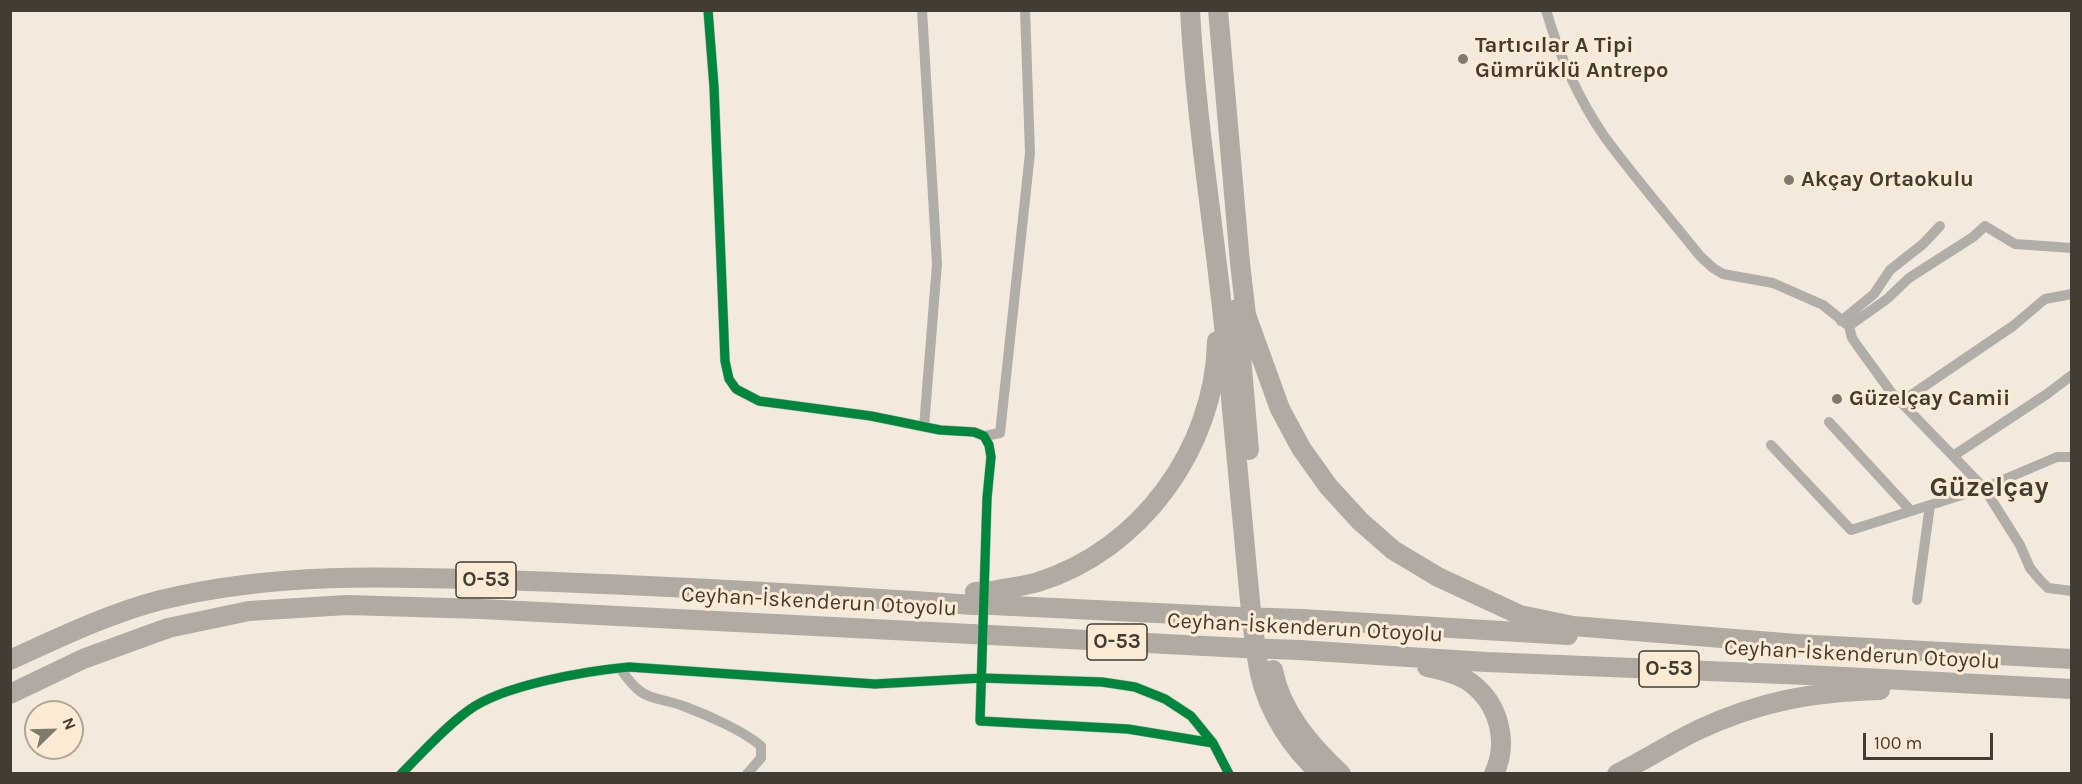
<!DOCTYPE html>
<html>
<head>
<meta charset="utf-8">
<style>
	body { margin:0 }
	#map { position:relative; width:2082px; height:784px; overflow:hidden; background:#f3eadd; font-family:Karla,sans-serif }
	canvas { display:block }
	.frame { position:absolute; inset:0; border:12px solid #423c32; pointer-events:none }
	.north { position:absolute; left:24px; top:700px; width:60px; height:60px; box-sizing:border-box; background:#fcebd4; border:2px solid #b2a593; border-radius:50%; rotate:67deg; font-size:16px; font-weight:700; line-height:24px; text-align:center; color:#423c32 }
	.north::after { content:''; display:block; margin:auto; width:21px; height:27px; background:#80796e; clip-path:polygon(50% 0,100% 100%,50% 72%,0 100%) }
	.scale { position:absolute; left:1863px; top:733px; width:130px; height:27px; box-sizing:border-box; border:3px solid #423c32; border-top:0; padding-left:8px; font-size:18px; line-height:21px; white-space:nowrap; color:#423c32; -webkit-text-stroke:4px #fcebd4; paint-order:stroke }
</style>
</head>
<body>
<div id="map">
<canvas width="2082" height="784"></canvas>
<div class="frame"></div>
<div class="north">N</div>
<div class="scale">100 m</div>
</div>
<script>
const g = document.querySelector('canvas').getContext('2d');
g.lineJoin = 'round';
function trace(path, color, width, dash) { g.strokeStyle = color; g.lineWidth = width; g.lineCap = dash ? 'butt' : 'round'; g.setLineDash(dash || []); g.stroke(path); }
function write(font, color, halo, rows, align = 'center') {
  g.font = font + ' Karla,sans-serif'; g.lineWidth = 6; g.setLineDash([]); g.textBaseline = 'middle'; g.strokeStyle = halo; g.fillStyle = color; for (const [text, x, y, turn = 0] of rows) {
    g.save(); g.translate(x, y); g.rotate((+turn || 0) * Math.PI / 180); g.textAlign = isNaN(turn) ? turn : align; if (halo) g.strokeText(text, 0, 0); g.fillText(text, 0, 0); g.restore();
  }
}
trace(new Path2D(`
	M708,10L714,87L725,361L729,379L736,389L759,401L871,416L940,430L974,432L984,436L989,445L991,457L987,498L980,721L1128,729L1213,743
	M922,10L937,264L924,427
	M1546,10C1559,55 1578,98 1604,136C1634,177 1668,216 1700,256L1713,268L1723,274L1773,283L1823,305L1849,326L1852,338L1859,348L1891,392L1984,488L2020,545L2030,568L2040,580L2048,588L2072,591
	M1841,321L1874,294L1890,270L1923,244L1940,226
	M1849,326L1887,299L1909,278L1973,237L1985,226L2015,244L2072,248
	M1901,402L2013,326L2045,299L2072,294
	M1829,422L1911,511
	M984,436L1000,433L1030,153L1025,10
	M1771,445L1851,530L1984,488L2057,457H2072
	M1953,456L2047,394L2072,375
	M1917,600L1930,505
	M620,668C644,704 651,694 686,707C707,715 744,731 761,746V758L747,774
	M401,774C423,752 444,728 469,710C503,685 586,671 629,667L875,684L982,678L1102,682L1135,687L1165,699L1191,716L1213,743L1229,774`), '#b1aea9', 10);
trace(new Path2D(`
	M1190,10C1196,122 1215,233 1226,345C1232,412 1239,480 1245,548C1249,590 1252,633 1260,674C1269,713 1292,748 1321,774
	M1218,10L1240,263L1246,315L1280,409L1301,448L1328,486L1360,521L1393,550L1438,577L1520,615L1573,626L1809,645
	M1237,309L1249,450
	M993,591C1008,588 1024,586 1038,582C1141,550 1215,448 1217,341
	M992,605L1239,617
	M1302,619L1568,635
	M990,635L1244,648
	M1796,644L2072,659
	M1299,650L1486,662L1807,675L2072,689
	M10,660C58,638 110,613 161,600C281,570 405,577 527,581C676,586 825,595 974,605
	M1427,667C1442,670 1459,674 1471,683C1499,704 1509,742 1494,774
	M1273,670C1281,712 1311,746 1341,774
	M10,694L83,659L168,628L249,611L347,605L481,609L971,634
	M1617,774C1645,760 1671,743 1698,730C1760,701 1812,692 1880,690`), '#b0aaa2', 20);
trace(new Path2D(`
	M975,592L993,591
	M974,605H992
	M1239,617L1302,619
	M971,634L990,635
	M1244,648L1299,650`), '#b0aaa2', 20);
trace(new Path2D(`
	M708,10L714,87L725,361L729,379L736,389L759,401L871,416L940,430L974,432L984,436L989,445L991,457L987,498L980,721L1128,729L1213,743
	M401,774C423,752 444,728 469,710C503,685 586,671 629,667L875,684L982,678L1102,682L1135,687L1165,699L1191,716L1213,743L1229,774`), '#00873e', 9);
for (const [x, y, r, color] of [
	[1463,59,6,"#80796e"],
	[1789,180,6,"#80796e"],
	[1837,399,6,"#80796e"]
]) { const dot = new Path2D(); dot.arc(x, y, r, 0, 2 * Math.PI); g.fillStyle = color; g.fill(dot); trace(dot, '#fcebd4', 2); }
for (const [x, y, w] of [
	[486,580,60],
	[1117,642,60],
	[1669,669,60]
]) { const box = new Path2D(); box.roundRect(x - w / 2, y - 18, w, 36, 4.5); g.fillStyle = '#fcebd4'; g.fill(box); trace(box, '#423c32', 1.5); }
write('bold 21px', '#423c32', null, [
	["O-53",486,580],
	["O-53",1117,642],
	["O-53",1669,669]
]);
write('bold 22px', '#423c32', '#fcebd4', [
	["Tartıcılar A Tipi",1475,46],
	["Gümrüklü Antrepo",1475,71],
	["Akçay Ortaokulu",1801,180],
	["Güzelçay Camii",1849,399]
], 'left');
write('22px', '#423c32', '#fcebd4', [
	["Ceyhan-İskenderun Otoyolu",819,602,3],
	["Ceyhan-İskenderun Otoyolu",1305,628,3],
	["Ceyhan-İskenderun Otoyolu",1862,655,3]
]);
write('bold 28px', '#423c32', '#fcebd4', [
	["Güzelçay",1989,488]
]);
</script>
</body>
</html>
